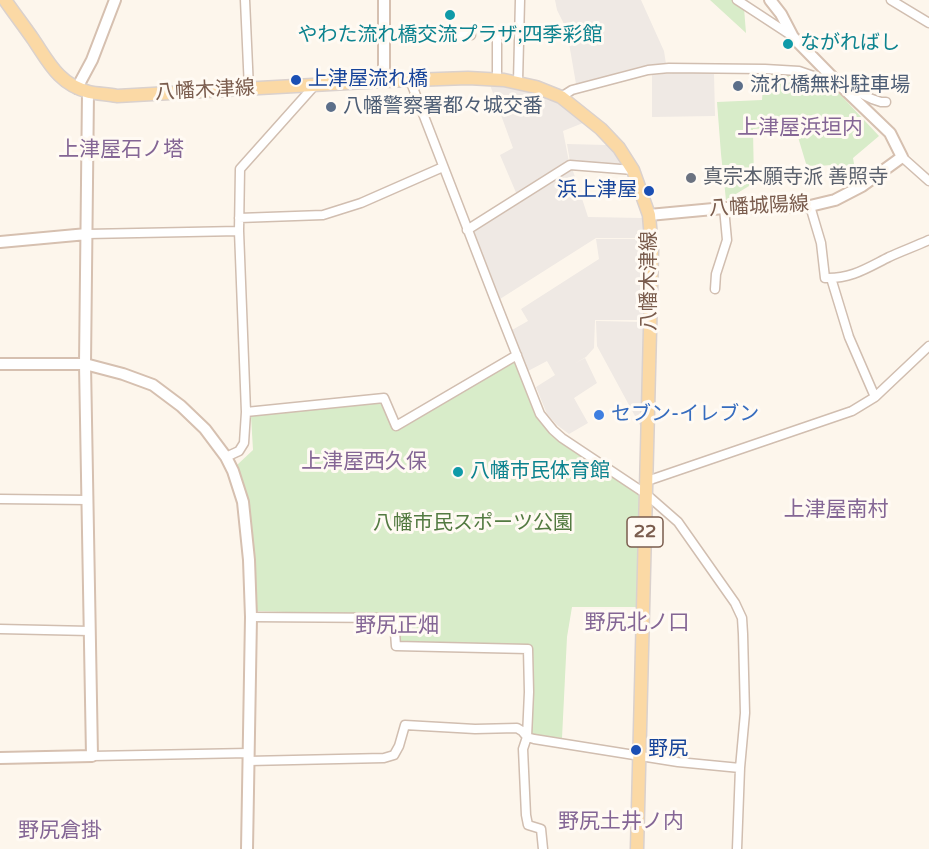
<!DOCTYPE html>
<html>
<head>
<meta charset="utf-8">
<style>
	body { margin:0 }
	canvas { display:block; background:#fdf6ec }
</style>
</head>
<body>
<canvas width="929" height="849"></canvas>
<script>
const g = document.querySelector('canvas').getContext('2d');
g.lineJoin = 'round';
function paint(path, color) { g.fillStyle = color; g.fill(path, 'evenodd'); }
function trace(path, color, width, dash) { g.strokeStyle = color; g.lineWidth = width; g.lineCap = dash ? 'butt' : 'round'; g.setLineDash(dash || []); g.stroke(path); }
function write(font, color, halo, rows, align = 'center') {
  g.font = font + ' "Varela Round","Noto Sans JP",sans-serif'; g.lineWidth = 6; g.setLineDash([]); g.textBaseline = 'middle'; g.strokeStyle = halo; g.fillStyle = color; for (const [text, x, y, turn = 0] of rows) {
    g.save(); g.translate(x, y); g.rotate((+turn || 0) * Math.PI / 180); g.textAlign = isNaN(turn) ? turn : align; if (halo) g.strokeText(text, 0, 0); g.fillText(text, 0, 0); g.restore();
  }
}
paint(new Path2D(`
	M555,0H641L664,51L666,64L642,66L576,84L569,43L563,22L557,10Z
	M674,73H714L715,116L652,117V75Z
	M492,82L531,91L561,105L583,123L563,131L569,162L517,195L500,155L513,148L490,85Z
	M567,144L607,145L615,154L621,166L570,162Z
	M572,168L588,217L643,218L646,238H596L500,299L472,231Z
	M596,239H645L643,320H595L594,348L586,357L574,364L585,358L597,383L574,398L588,423L569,434L557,425L547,414L536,387L555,375L547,361L528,371L512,330L528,321L521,309L599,259Z
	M596,321L643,322L642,429L597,346Z`), '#efe9e4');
paint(new Path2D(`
	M710,0H732L744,8L746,33Z
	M764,75L798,76L836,90L879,136L853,158L856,175L838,185L831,165L807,167L795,127L753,129L754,183L726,200L721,154L717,102L762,100Z
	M515,362L536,414L548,431L561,443L642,495L638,607H572L567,637L562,738L530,735L532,646L400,641L398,616L257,611L250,509L237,465L253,450L251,416L380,402L395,431Z`), '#d8ecc9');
const street = new Path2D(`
	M245,0L249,89
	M737,0L792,36
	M891,0L929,23
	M385,35H471
	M497,79V37
	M410,80L495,300L540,414L553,430L562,438L646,494L678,522L735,603L742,618L743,634L745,713L740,768L737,849
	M518,82L520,0
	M561,97L572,90L648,70L669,68L765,69L799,71L851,89L872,99L881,102H886
	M902,157L929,181
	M810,206L821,243L825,278C851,279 867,268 889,257C902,251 916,246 929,240
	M239,218L323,215L361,203L443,167
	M467,230L570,165L633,170
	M87,234L239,231
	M831,278L849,337L875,397
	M715,289L716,274L727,240L724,208
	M246,412L384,398L396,426L517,355
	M226,457L239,451L244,443L246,412L239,231L240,169L315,85
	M647,481L852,411L875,397L929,346
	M0,499L88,500
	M251,617L394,618L396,646L528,649L529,692L527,737L523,749L526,815L528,825L541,829L543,849
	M0,629L90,631
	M92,756L249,753
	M248,761L384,758L394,755L399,746L405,725L475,729L517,728L522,731L527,737L534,739L678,762L740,768`);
const secondary = new Path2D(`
	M384,0V81
	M77,88L92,60L115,0
	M649,215L724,208L810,206L835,200L862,186L902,157L890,133L839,84L793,37L781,14L770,0
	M0,242L87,234
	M0,364H85L123,374L153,385L181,406L205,429L226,457L233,471L243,502L249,560L251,617L247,849
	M0,758L92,756L85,364L88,92`);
const primary = new Path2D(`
	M5,0C14,13 24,26 33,39C48,61 59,85 89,92C98,94 108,94 117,96L384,81L468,78L504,80L536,87L561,97L601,129L619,148L633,170L649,215L652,250L637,849`);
trace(street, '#d1beb0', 11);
trace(secondary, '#d6c0b0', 14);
trace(primary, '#dad1cd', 15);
trace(street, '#fff', 8);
trace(secondary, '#fff', 10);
trace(primary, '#fbd9a5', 12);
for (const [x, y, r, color] of [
	[450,15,6,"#0f9aa8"],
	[788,44,6,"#0f9aa8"],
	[296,80,6,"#1a4fb4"],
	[738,86,6,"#5c6f8a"],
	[331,107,6,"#5c6f8a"],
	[691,178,6,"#6b7280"],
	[649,191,6,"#1a4fb4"],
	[599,415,6,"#3f7fe0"],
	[458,472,6,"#0f9aa8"],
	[636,750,6,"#1a4fb4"]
]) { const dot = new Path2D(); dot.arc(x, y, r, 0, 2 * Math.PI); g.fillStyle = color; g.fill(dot); trace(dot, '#fffaf3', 2); }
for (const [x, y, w] of [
	[645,532,36]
]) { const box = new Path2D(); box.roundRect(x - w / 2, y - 15, w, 30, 4.5); g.fillStyle = '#fffaf3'; g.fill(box); trace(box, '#7a5c4d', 1.5); }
write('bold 18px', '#7a5c4d', null, [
	["22",645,532]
]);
write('20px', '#0d838f', '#fffaf3', [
	["やわた流れ橋交流プラザ;四季彩館",450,36,"center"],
	["ながればし",800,44],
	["八幡市民体育館",470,472]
], 'left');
write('20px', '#164399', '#fffaf3', [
	["上津屋流れ橋",308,80],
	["浜上津屋",637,191,"right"],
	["野尻",648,750]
], 'left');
write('20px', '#4e5e75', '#fffaf3', [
	["流れ橋無料駐車場",750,86],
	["八幡警察署都々城交番",343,107]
], 'left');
write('20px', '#7a5c4d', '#fffaf3', [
	["八幡木津線",205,91,-3],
	["八幡城陽線",759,207,-3],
	["八幡木津線",650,281,-90]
]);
write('20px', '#5b616d', '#fffaf3', [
	["真宗本願寺派 善照寺",703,178]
], 'left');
write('20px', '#366cbe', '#fffaf3', [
	["セブン-イレブン",611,415]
], 'left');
write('20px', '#537a41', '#fffaf3', [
	["八幡市民スポーツ公園",473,524]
]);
write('21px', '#846695', '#fffaf3', [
	["上津屋浜垣内",800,128],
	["上津屋石ノ塔",121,150],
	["上津屋西久保",364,462],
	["上津屋南村",836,510],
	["野尻北ノ口",637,623],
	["野尻正畑",397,626],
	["野尻土井ノ内",621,822],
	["野尻倉掛",60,831]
]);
</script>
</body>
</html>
